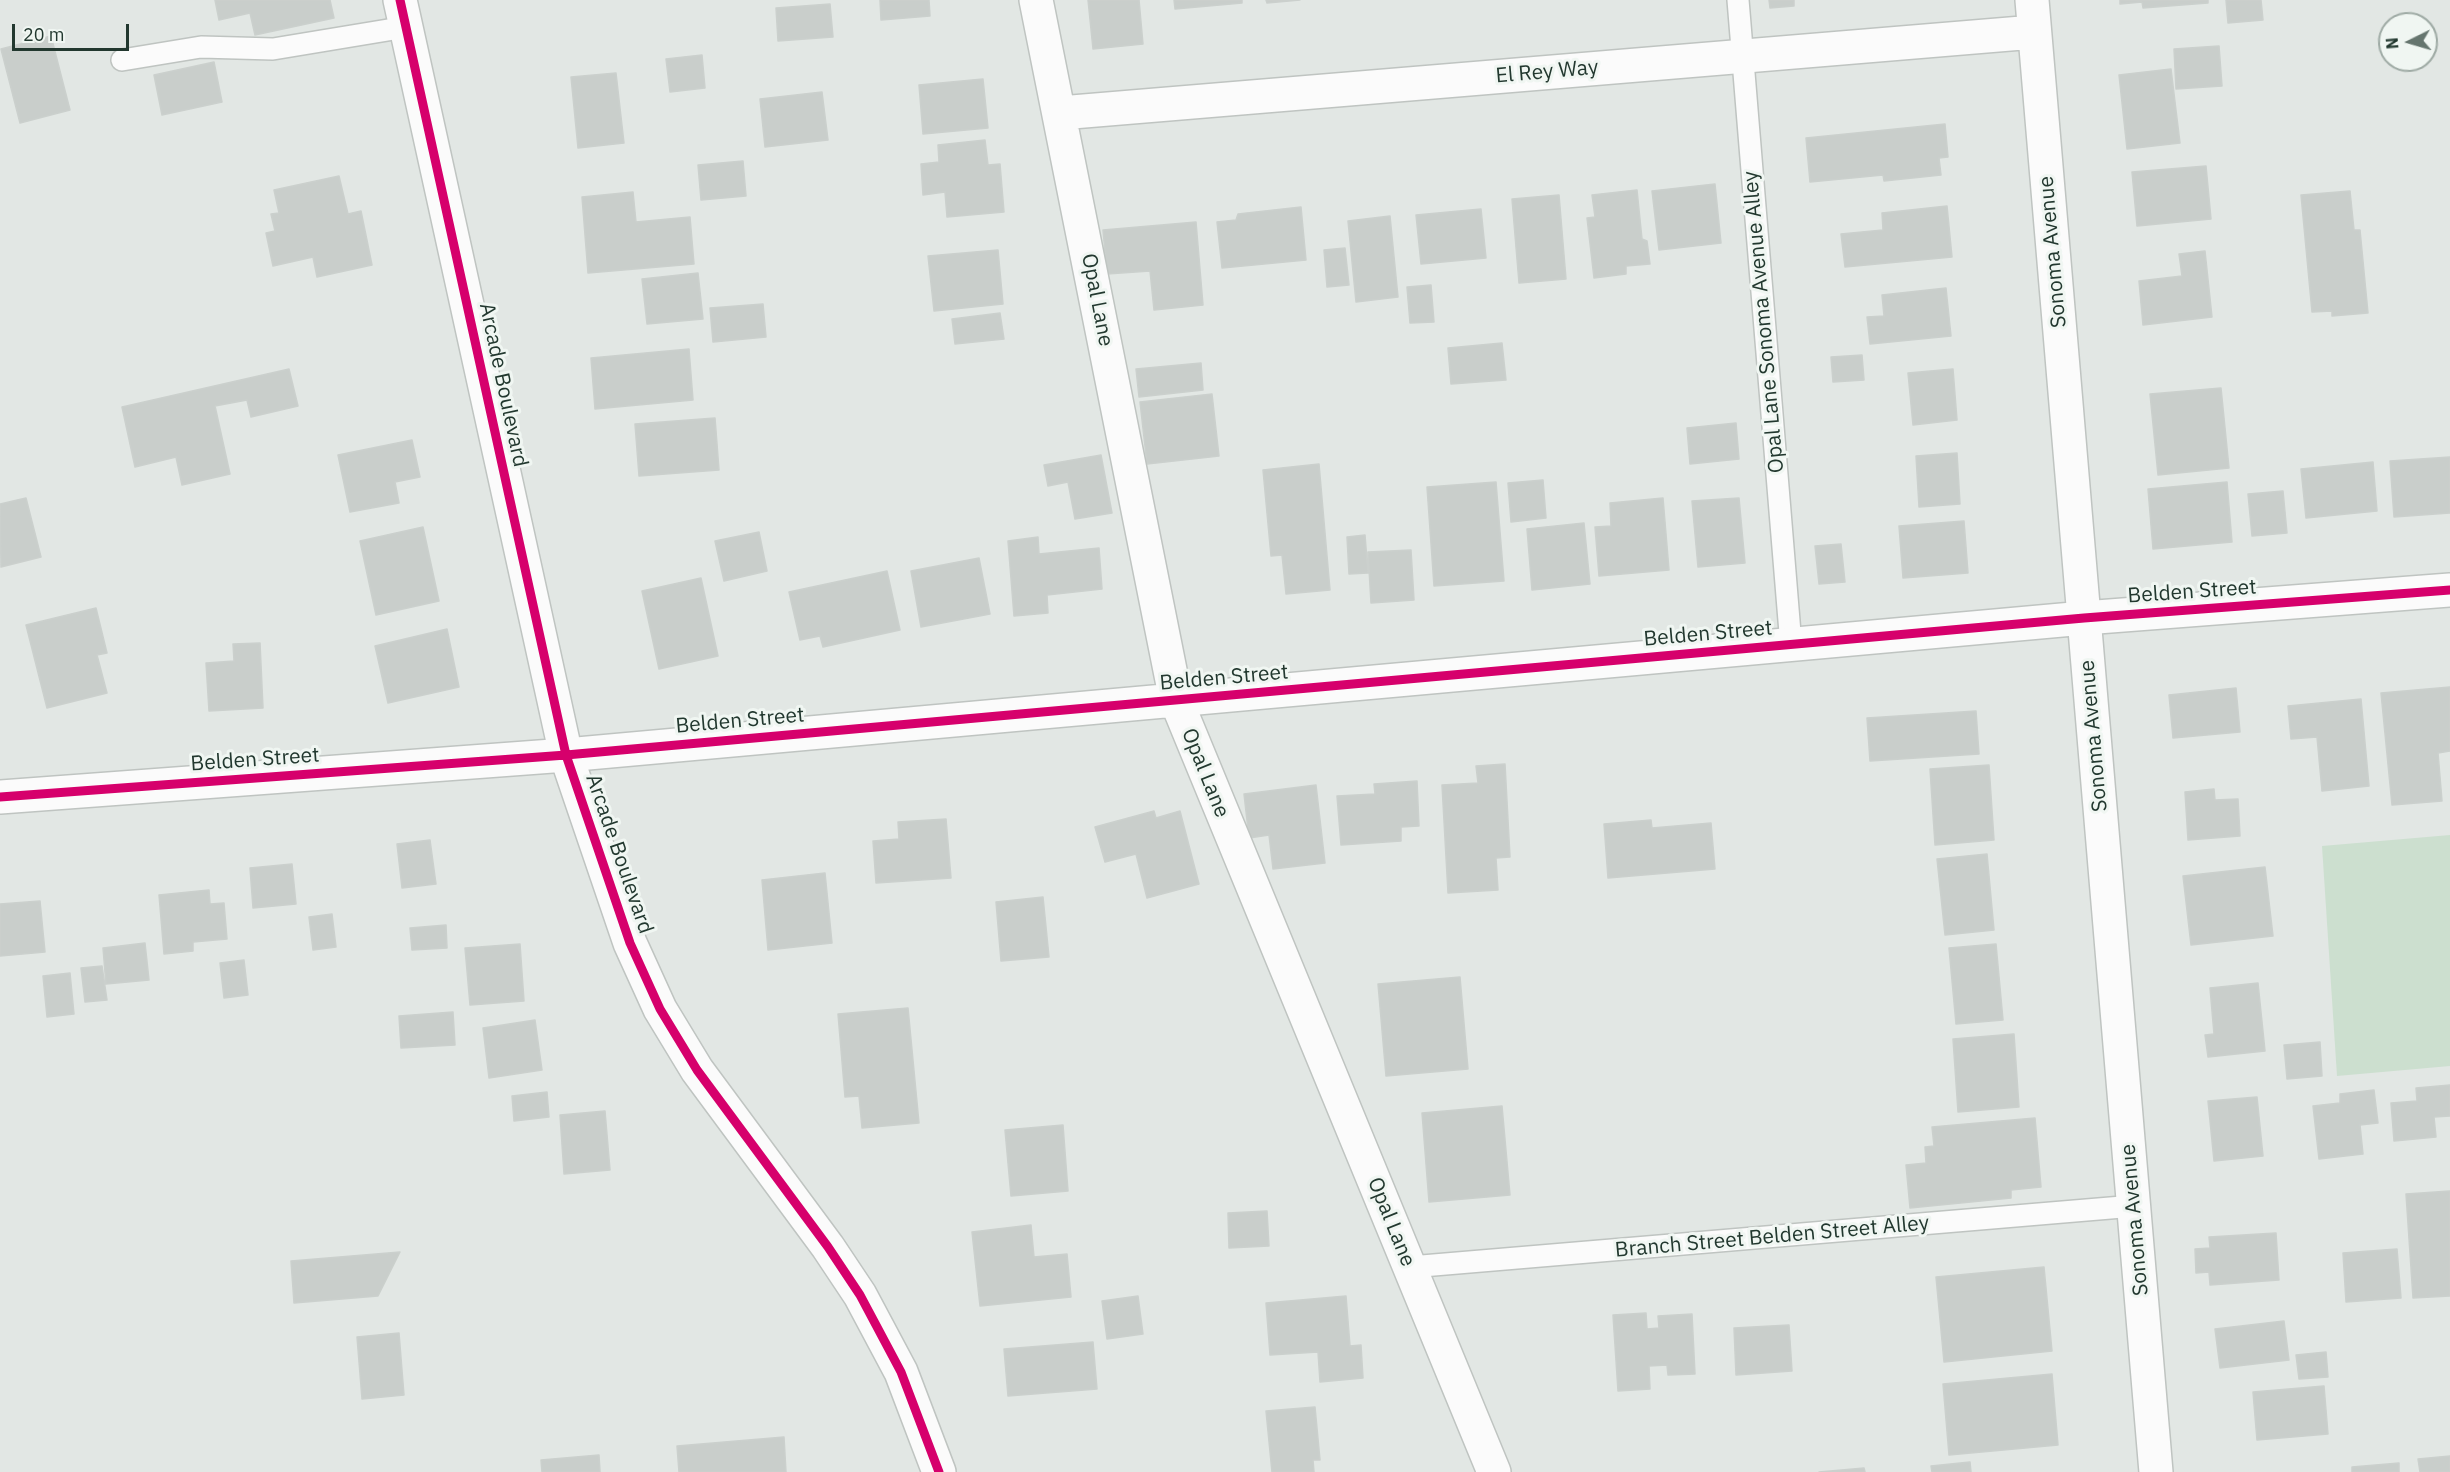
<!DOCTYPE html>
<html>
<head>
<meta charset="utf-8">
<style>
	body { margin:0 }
	#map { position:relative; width:2450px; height:1472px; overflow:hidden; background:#e2e7e4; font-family:"IBM Plex Sans",sans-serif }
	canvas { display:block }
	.north { position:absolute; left:2378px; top:12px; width:60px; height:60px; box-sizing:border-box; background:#f0f6f2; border:2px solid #9eaaa4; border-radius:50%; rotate:265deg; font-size:16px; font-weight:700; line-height:24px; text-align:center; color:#22382f }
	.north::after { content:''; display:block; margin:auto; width:21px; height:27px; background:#65756e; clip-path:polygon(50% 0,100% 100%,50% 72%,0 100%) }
	.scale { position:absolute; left:12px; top:24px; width:117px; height:27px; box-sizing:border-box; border:3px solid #22382f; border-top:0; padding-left:8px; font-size:18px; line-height:21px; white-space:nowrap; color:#22382f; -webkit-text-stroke:4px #f0f6f2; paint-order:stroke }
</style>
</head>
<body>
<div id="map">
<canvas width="2450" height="1472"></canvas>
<div class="north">N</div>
<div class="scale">20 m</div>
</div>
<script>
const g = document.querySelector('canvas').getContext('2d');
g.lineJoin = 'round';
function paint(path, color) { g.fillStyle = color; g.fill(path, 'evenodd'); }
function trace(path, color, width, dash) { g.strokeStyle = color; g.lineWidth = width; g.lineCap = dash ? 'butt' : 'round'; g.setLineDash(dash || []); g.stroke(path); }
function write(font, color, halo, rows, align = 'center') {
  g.font = font + ' "IBM Plex Sans",sans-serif'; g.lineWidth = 6; g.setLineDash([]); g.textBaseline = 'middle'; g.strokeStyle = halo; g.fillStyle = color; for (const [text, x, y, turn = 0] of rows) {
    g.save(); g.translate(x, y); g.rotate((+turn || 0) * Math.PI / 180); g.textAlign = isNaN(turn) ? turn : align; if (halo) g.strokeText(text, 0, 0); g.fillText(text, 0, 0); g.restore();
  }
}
paint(new Path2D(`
	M2450,835V1066L2337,1076L2322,846Z`), '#ccdfcf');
const building = new Path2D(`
	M215,0H330L334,18L255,35L250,13L219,20Z
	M880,0H929L930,16L881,20Z
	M1088,0H1139L1143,44L1093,49Z
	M1174,0H1242V3L1175,9Z
	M1266,0H1300L1267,3Z
	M1769,0H1794V6L1770,8Z
	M2120,0H2208V3L2143,8L2142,2L2120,4Z
	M2226,0H2261L2263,20L2228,23Z
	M830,4L833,37L778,41L776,8Z
	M51,36L70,110L20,123L1,49Z
	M2219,46L2222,86L2176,89L2174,49Z
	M702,55L705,88L670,92L666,59Z
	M214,62L222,102L162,115L154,75Z
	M2171,69L2180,143L2127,149L2119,75Z
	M616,73L624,143L578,148L571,77Z
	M983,79L988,128L923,134L919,85Z
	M822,92L828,140L765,147L760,99Z
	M1945,124L1948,157L1939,158L1941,175L1884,181L1883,175L1810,182L1806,138Z
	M985,140L988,165L1000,164L1004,212L947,217L945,192L923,195L921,164L939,162L938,145Z
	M743,161L746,196L701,200L698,165Z
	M2206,166L2211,219L2137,226L2132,172Z
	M339,176L348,214L361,211L372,265L317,277L313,257L273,266L266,233L275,231L271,214L279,213L274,190Z
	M1715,184L1721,243L1659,250L1652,191Z
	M1637,190L1642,239L1647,241L1650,264L1626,266V274L1594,278L1587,218L1595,217L1592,195Z
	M2350,191L2354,230H2360L2368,313L2332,316V311L2312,312L2301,195Z
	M633,192L636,222L690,217L694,264L588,273L582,197Z
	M1559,195L1566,279L1519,283L1512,199Z
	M1947,206L1952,257L1845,267L1841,234L1883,230L1882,213Z
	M1301,207L1306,260L1222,268L1217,222L1236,220L1238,214Z
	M1481,209L1486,258L1421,264L1416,215Z
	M1390,216L1398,297L1356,302L1348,221Z
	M1196,222L1203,305L1154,310L1150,271L1107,274L1103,230Z
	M1345,248L1349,285L1327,287L1324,250Z
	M998,250L1003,304L934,311L928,256Z
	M2205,251L2212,317L2143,325L2139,281L2182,276L2179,254Z
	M698,273L703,319L647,324L642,279Z
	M1431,285L1434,322L1410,323L1407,287Z
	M1946,288L1951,336L1870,344L1867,317L1884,316L1882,295Z
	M763,304L766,337L713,342L710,308Z
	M1000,313L1004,339L955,344L952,319Z
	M1502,343L1506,380L1451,384L1448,348Z
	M689,349L693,400L595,409L591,358Z
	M1862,355L1864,380L1833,382L1831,357Z
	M1201,363L1203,390L1139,397L1136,369Z
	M289,369L298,406L251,417L247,400L215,406L230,474L182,485L176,457L135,467L122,407Z
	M1953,369L1957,420L1913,425L1908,373Z
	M2221,388L2229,468L2158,475L2150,394Z
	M1212,394L1219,456L1147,464L1140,402Z
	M715,418L719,470L639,476L635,424Z
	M1736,423L1739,459L1690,464L1687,428Z
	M412,440L420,477L395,482L399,503L350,512L338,455Z
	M1957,453L1960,504L1919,507L1916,456Z
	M1101,455L1112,513L1075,519L1068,482L1048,486L1044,465Z
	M2450,457V513L2394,517L2390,461Z
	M2373,462L2377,511L2306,518L2301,469Z
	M1319,464L1330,590L1286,594L1282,555L1271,556L1263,470Z
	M1543,480L1546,518L1511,522L1508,483Z
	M1496,482L1504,581L1434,586L1427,487Z
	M2227,482L2232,542L2153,549L2148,489Z
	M2283,491L2287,533L2252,536L2248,494Z
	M26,498L41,557L1,567L0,504Z
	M1663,498L1669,570L1599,576L1595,527L1611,526L1610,503Z
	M1739,498L1745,563L1698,567L1692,501Z
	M1964,521L1968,573L1903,578L1899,526Z
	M1584,523L1590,584L1532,590L1527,529Z
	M423,527L439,601L376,615L360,541Z
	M759,532L767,571L724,581L715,541Z
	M1365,535L1368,573L1349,574L1347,537Z
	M1038,537L1039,554L1099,548L1102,589L1047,595L1048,613L1014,616L1008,541Z
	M1841,544L1845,582L1819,584L1815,546Z
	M1411,550L1414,600L1371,603L1368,552Z
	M979,558L990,614L921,627L911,571Z
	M887,571L900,630L823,647L820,636L800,640L789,592Z
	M701,578L718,656L659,669L642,591Z
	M96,608L107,653L97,655L107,693L47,708L26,625Z
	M447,629L459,687L388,703L375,646Z
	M260,643L263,708L209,711L206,663L234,661L233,644Z
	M2450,687V751L2438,753L2442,801L2392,805L2381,693Z
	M2236,688L2240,732L2173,738L2169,695Z
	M2361,699L2369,786L2322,791L2317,737L2291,739L2288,706Z
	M1976,711L1979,754L1870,761L1867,718Z
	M1505,764L1510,857L1496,858L1498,890L1448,893L1442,785L1478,783L1476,766Z
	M1989,765L1994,840L1935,845L1930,769Z
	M1417,781L1419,826L1401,827V841L1341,845L1337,796L1375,794L1374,784Z
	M1316,785L1325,863L1273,869L1269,835L1249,838L1244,794Z
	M2214,789L2215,800L2238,799L2240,836L2188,840L2185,792Z
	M1154,811L1156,818L1180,811L1199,884L1147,898L1136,854L1105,862L1095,827Z
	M946,819L951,878L876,883L873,841L899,839L898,822Z
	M1651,820L1652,828L1711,823L1715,869L1608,878L1604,824Z
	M430,840L436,884L402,888L397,844Z
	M1987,854L1994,930L1945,935L1937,859Z
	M292,864L296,904L253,908L250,868Z
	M2265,867L2273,936L2191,945L2183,876Z
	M825,873L832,943L768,950L762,880Z
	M209,890L210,904L224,903L227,939L193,942V951L164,954L159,895Z
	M1043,897L1049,957L1001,961L996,902Z
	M40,901L45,952L0,956V904Z
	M332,914L336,947L313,950L309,917Z
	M446,925L447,948L412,950L410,928Z
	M145,943L149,980L106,984L103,948Z
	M520,944L524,1001L470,1005L465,948Z
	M1996,944L2003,1020L1956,1024L1949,948Z
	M244,960L248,995L224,998L220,963Z
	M102,966L107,1000L85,1002L81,968Z
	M70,973L74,1014L47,1017L43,976Z
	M1460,977L1468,1069L1386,1076L1378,984Z
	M2258,983L2265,1051L2208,1057L2205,1035L2214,1034L2210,988Z
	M908,1008L919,1123L862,1128L859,1096L845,1097L838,1014Z
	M453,1012L455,1045L401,1048L399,1016Z
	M535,1020L542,1070L489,1078L483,1028Z
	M2014,1034L2019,1107L1958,1112L1953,1039Z
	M2320,1042L2322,1076L2287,1079L2284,1045Z
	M2450,1085V1116L2434,1117L2436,1137L2394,1141L2391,1103L2417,1101L2416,1088Z
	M2374,1090L2378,1123L2360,1125L2363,1154L2319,1159L2313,1106L2340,1103V1094Z
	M547,1092L549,1117L514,1121L512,1096Z
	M2257,1097L2263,1156L2214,1161L2208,1101Z
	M1502,1106L1510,1195L1429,1202L1422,1113Z
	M605,1111L610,1170L564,1174L560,1115Z
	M2035,1118L2041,1187L2011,1190V1198L1910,1208L1906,1165L1926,1163L1925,1147L1934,1146L1932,1127Z
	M1063,1125L1068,1191L1011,1196L1005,1130Z
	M2450,1191V1296L2413,1298L2406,1194Z
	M1267,1211L1269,1246L1229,1248L1228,1213Z
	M1031,1225L1034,1257L1067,1254L1071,1297L980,1306L972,1232Z
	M2276,1233L2279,1280L2210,1285L2209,1272L2196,1273L2195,1249L2210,1248L2209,1237Z
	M2397,1249L2401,1298L2346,1302L2343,1253Z
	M400,1252L378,1296L294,1303L291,1261Z
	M2044,1267L2052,1351L1944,1362L1936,1277Z
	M1138,1296L1143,1334L1107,1339L1102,1301Z
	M1346,1296L1350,1346L1361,1345L1363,1378L1320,1382L1318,1352L1270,1355L1266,1303Z
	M1646,1313L1647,1329L1659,1328L1658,1316L1692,1314L1695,1374L1668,1375L1667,1365L1649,1366L1650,1389L1618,1391L1613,1315Z
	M2284,1321L2289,1360L2220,1368L2215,1329Z
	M1789,1325L1792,1371L1736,1375L1734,1328Z
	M399,1333L404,1395L362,1399L357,1337Z
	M1093,1342L1097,1389L1008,1396L1004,1349Z
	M2326,1352L2328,1377L2299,1379L2296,1355Z
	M2052,1374L2058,1445L1949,1455L1943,1384Z
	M2324,1386L2328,1434L2257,1440L2253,1392Z
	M1315,1407L1320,1460H1313L1314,1472H1272L1266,1411Z
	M784,1437L786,1472H679L677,1446Z
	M599,1455L600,1472H542L541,1460Z
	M2450,1456V1472H2420L2418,1459Z
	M1970,1462L1971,1472H1932L1931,1466Z
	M2399,1463V1472H2352V1467Z
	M1864,1468L1865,1472H1819Z`);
paint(building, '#c9cecb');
trace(building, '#cbd0cd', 1.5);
const service = new Path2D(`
	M1738,0L1791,645
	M122,60L201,47L273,49L406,27
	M1410,1267L2134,1206`);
const minor = new Path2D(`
	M1036,0L1176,700L1494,1472
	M2032,0L2156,1472
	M1060,113L2034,32
	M0,797L566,755L2084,618L2450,590`);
const tertiary = new Path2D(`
	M400,0L566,755L630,943L660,1009L697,1070L828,1247L860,1295L901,1372L939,1472`);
trace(service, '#bfc4c1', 24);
trace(minor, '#bfc4c1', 36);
trace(tertiary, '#bfc4c1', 36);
trace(service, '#fbfbfb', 21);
trace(minor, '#fbfbfb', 33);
trace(tertiary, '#fbfbfb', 33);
trace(new Path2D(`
	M400,0L566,755L630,943L660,1009L697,1070L828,1247L860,1295L901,1372L939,1472
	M0,797L566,755L2084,618L2450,590`), '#d6006c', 9);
write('21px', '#22382f', '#f0f6f2', [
	["El Rey Way",1547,72,-5],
	["Sonoma Avenue",2053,252,-95],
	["Opal Lane",1097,300,79],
	["Opal Lane Sonoma Avenue Alley",1764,322,-95],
	["Arcade Boulevard",503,385,78],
	["Belden Street",2192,592,-4],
	["Belden Street",1708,634,-5],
	["Belden Street",1224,678,-5],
	["Belden Street",740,721,-5],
	["Sonoma Avenue",2094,736,-95],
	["Belden Street",255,760,-4],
	["Opal Lane",1205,773,68],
	["Arcade Boulevard",619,854,71],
	["Sonoma Avenue",2135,1220,-95],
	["Opal Lane",1391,1222,68],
	["Branch Street Belden Street Alley",1772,1237,-5]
]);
</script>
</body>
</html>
